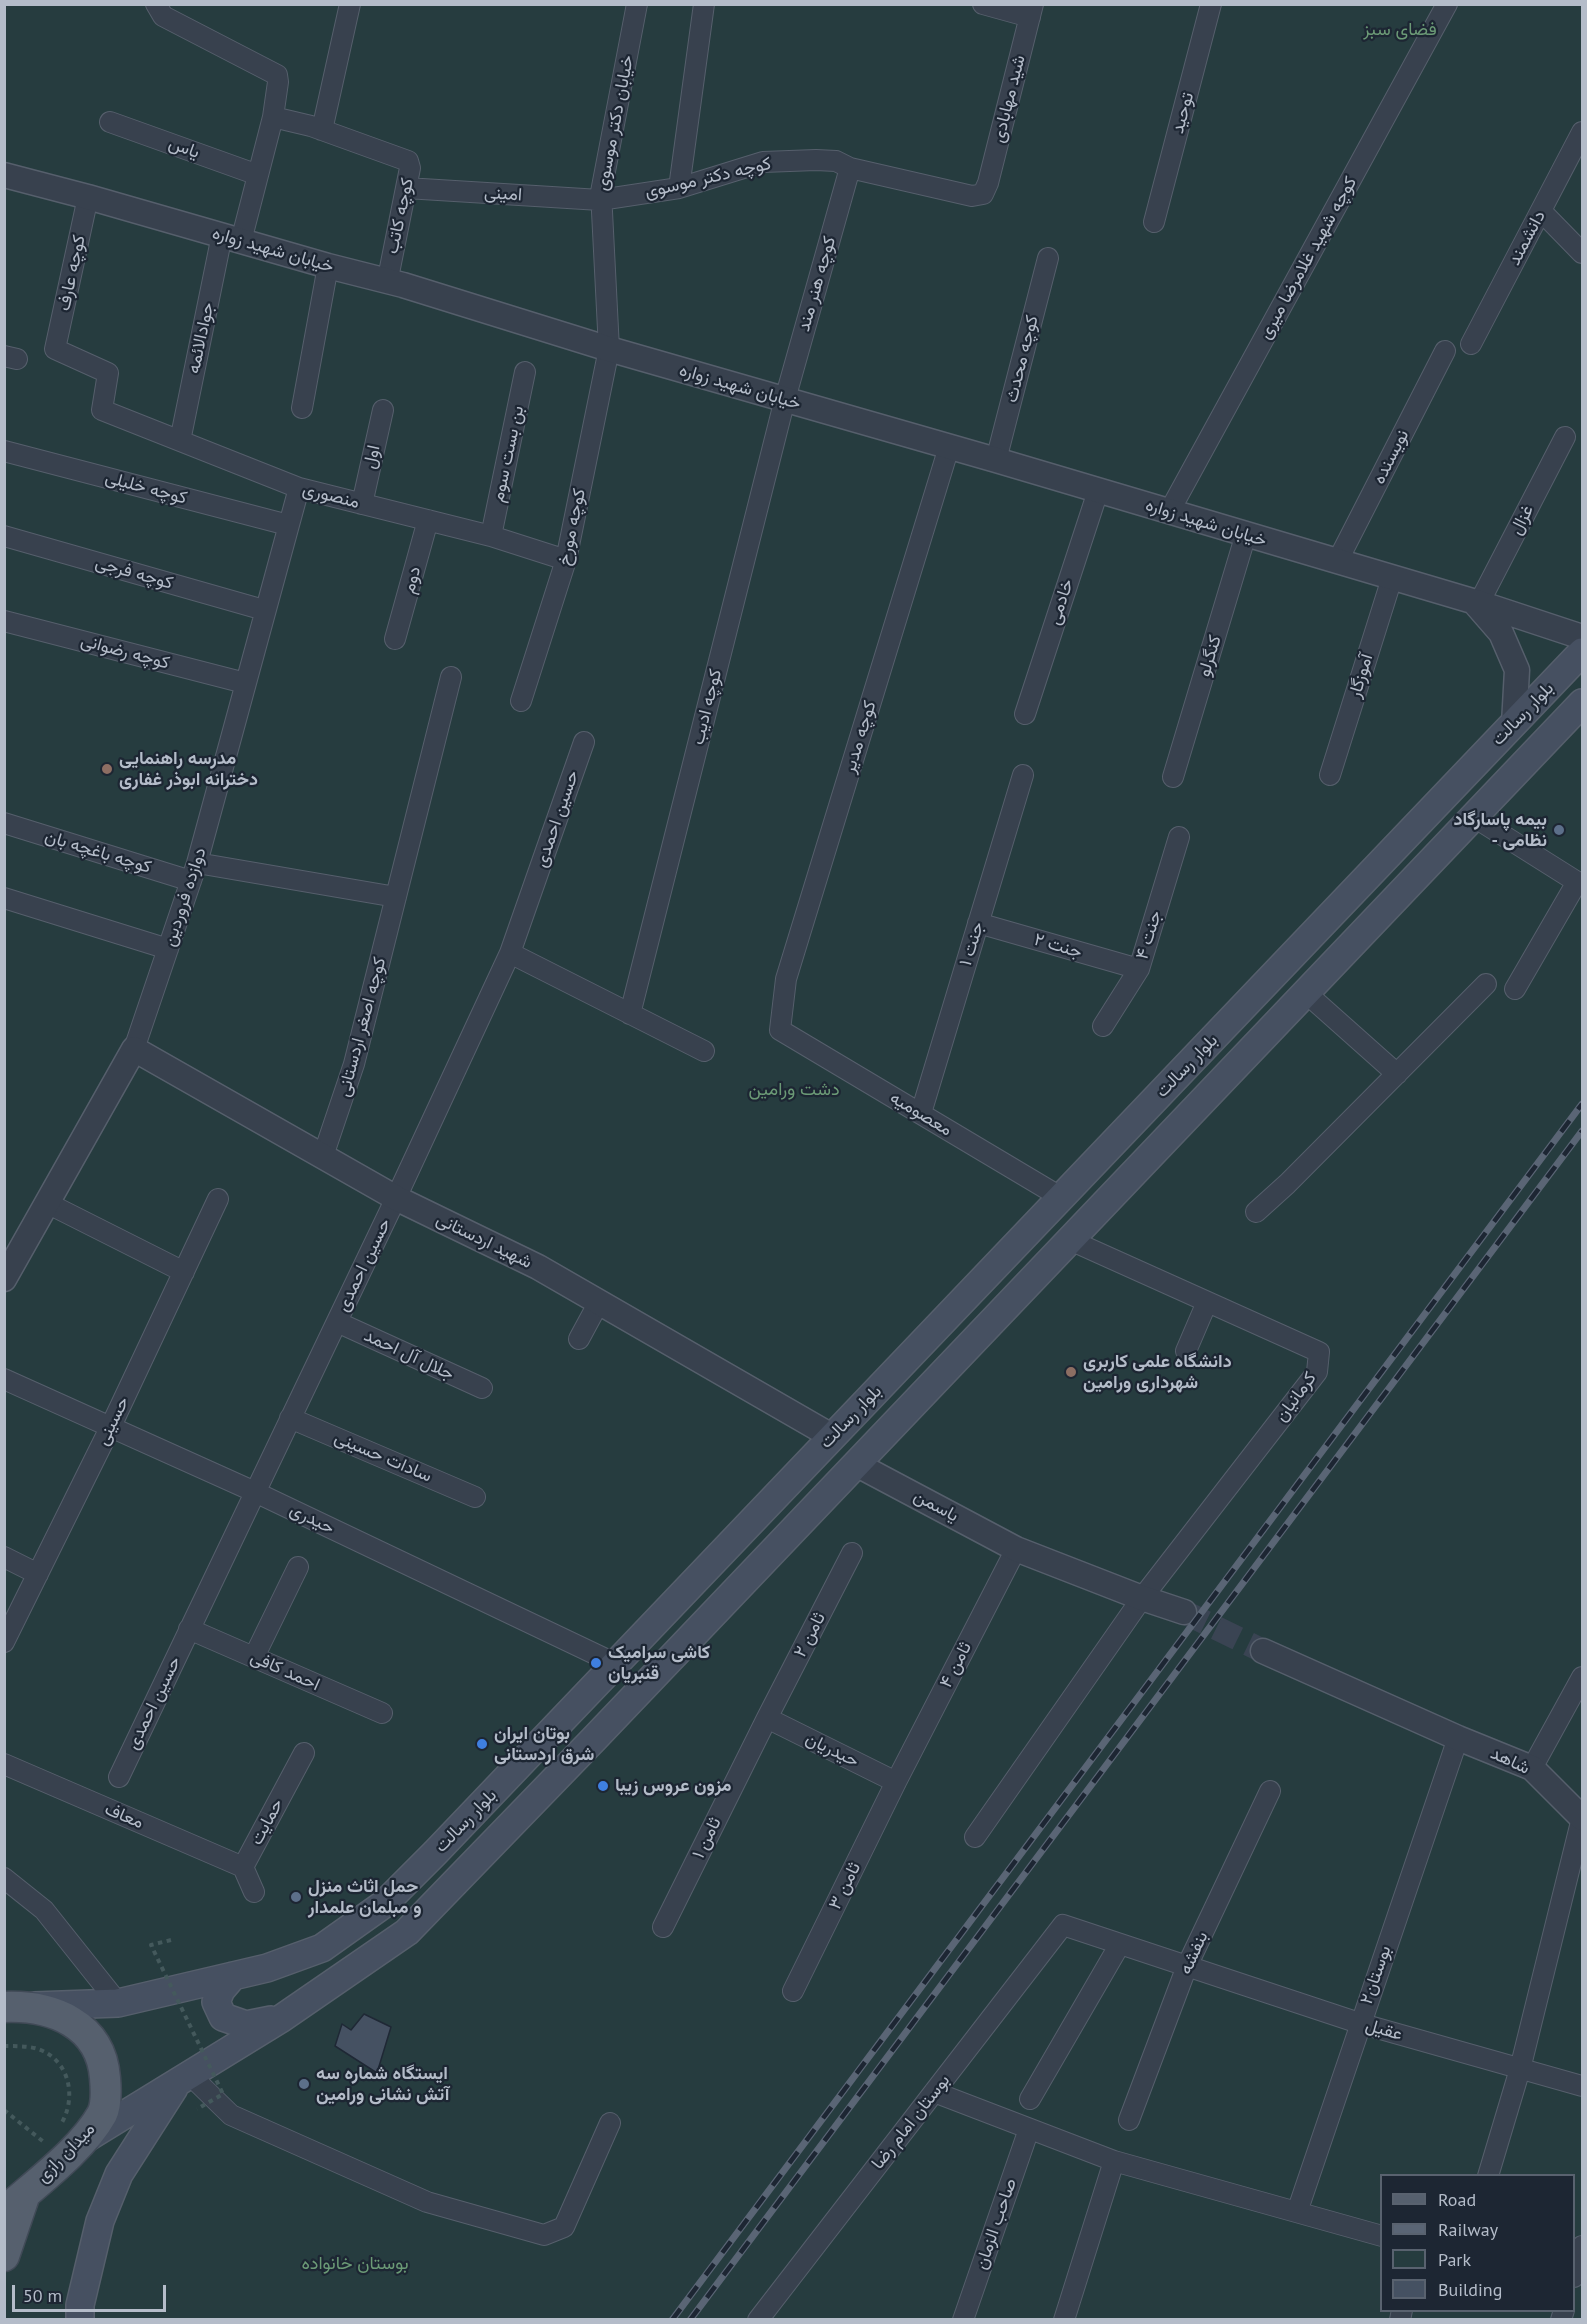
<!DOCTYPE html>
<html>
<head>
<meta charset="utf-8">
<style>
	body { margin:0 }
	#map { position:relative; width:1587px; height:2324px; overflow:hidden; background:#242f3e; font-family:"PT Sans",sans-serif }
	canvas { display:block }
	.frame { position:absolute; inset:0; border:6px solid #b4bcc9; pointer-events:none }
	.legend { position:absolute; left:1380px; top:2174px; width:195px; height:138px; box-sizing:border-box; background:#1d2633; border:2px solid #59626f; margin:0; padding:8px 10px; list-style:none; font-size:18px; color:#b4bcc9 }
	.legend li { display:flex; align-items:center; gap:12px; height:30px }
	.legend b { width:30px; border:2px solid #59626f }
	.scale { position:absolute; left:12px; top:2285px; width:154px; height:27px; box-sizing:border-box; border:3px solid #b4bcc9; border-top:0; padding-left:8px; font-size:18px; line-height:21px; white-space:nowrap; color:#b4bcc9; -webkit-text-stroke:4px #1d2633; paint-order:stroke }
</style>
</head>
<body>
<div id="map">
<canvas width="1587" height="2324"></canvas>
<div class="frame"></div>
<ul class="legend">
<li><b style="height:8px;background:#56606e"></b>Road</li>
<li><b style="height:8px;background:#5a6575"></b>Railway</li>
<li><b style="height:16px;background:#263c3f"></b>Park</li>
<li><b style="height:16px;background:#455162"></b>Building</li>
</ul>
<div class="scale">50 m</div>
</div>
<script>
const g = document.querySelector('canvas').getContext('2d');
g.lineJoin = 'round';
function paint(path, color) { g.fillStyle = color; g.fill(path, 'evenodd'); }
function trace(path, color, width, dash) { g.strokeStyle = color; g.lineWidth = width; g.lineCap = dash ? 'butt' : 'round'; g.setLineDash(dash || []); g.stroke(path); }
function write(font, color, halo, rows, align = 'center') {
  g.font = font + ' "PT Sans",Vazirmatn,sans-serif'; g.lineWidth = 4.5; g.setLineDash([]); g.textBaseline = 'middle'; g.strokeStyle = halo; g.fillStyle = color; for (const [text, x, y, turn = 0] of rows) {
    g.save(); g.translate(x, y); g.rotate((+turn || 0) * Math.PI / 180); g.textAlign = isNaN(turn) ? turn : align; if (halo) g.strokeText(text, 0, 0); g.fillText(text, 0, 0); g.restore();
  }
}
paint(new Path2D(`
	M5,5H1582V2319L5,2320ZM1382,2176H1574V2310H1382Z`), '#263c3f');
const building = new Path2D(`
	M364,2014L391,2027L377,2073L335,2046L342,2024L351,2030Z`);
paint(building, '#455162');
trace(building, '#1f2835', 1.5);
trace(new Path2D(`
	M1184,1612L1263,1651`), '#3a4453', 24, [24, 12]);
const minor = new Path2D(`
	M156,4L163,16L277,75L278,82L273,117L241,241
	M983,4L1030,17
	M273,117L311,126L408,161L410,168L389,273
	M110,122L258,175
	M322,130L350,4
	M406,188L600,200L679,188L763,162L816,160L836,161L850,168L972,196L983,194L988,183L1033,4
	M679,188L704,4
	M88,197L55,349L108,373L102,410L299,488L491,536L566,560
	M1541,211L1582,253
	M1154,222L1211,4
	M1471,344L1582,132
	M4,356L17,359
	M302,408L328,266
	M180,441L222,235
	M949,447L786,979L780,1030L1062,1198
	M4,451L288,525
	M996,460L1048,258
	M362,504L383,410
	M1169,512L1447,4
	M4,536L264,610
	M491,536L525,372
	M1337,562L1445,351
	M1479,603L1565,437
	M4,621L245,683
	M395,639L428,520
	M521,701L566,560L609,349L601,192L637,4
	M1025,714L1098,491
	M1330,775L1392,578
	M1173,777L1246,534
	M1474,817L1582,885
	M4,823L191,881
	M197,863L396,897
	M4,898L168,949
	M978,923L1139,969
	M510,953L704,1051
	M1515,989L1577,882
	M1306,993L1397,1074
	M630,1014L785,399L850,168
	M1103,1026L1139,969L1179,837
	M134,1049L197,863L299,488
	M921,1113L1023,775
	M323,1156L354,1064L451,677
	M47,1203L184,1272
	M1256,1212L1287,1184L1486,984
	M337,1322L482,1388
	M579,1339L599,1302
	M1186,1351L1207,1302
	M4,1379L255,1492L616,1664
	M290,1418L475,1497
	M4,1557L38,1574
	M189,1629L382,1713
	M4,1642L111,1426L218,1199
	M254,1657L298,1567
	M767,1718L896,1782
	M4,1764L243,1867
	M1532,1768L1582,1677
	M119,1777L396,1198L510,953L584,742
	M975,1837L1142,1598L1317,1372L1319,1352L1070,1240
	M4,1878L44,1910L118,2003
	M254,1892L243,1867L304,1753
	M663,1927L767,1718L852,1553
	M793,1991L896,1782L1016,1549
	M189,2074L231,2115L427,2202L544,2235L564,2227L610,2123
	M934,2092L1114,2161L1382,2236
	M1030,2099L1120,1944
	M1129,2120L1187,1966L1270,1791
	M1488,2176L1520,2069L1582,1818
	M1297,2212L1458,1738
	M1574,2277L1582,2246
	M758,2320L1063,1925L1359,2023L1582,2086
	M963,2320L1029,2129
	M1064,2320L1114,2161
	M1400,2320L1402,2310
	M1561,2320L1564,2310`);
const tertiary = new Path2D(`
	M4,175L88,197L328,266L403,285L609,349L996,460L1479,603L1582,637
	M1474,602L1501,633L1517,670L1514,724
	M4,1279L134,1049L396,1198L538,1267L833,1437
	M856,1464L1016,1549L1142,1598L1184,1612
	M1263,1651L1458,1738L1532,1768L1582,1818`);
const secondary = new Path2D(`
	M233,1976L221,1990L216,2002L223,2017L246,2025L271,2020
	M34,2006L118,2003L267,1968L322,1948L384,1904L435,1853L1582,652
	M85,2139L282,2018L407,1932L593,1740L1582,703
	M80,2320V2305L100,2221L119,2174L174,2088`);
const primary = new Path2D(`
	M4,2007C52,2005 101,2024 105,2078C106,2089 107,2104 102,2114C82,2150 35,2184 4,2212
	M4,2256L25,2194`);
trace(minor, '#565f6c', 22);
trace(tertiary, '#565f6c', 27);
trace(secondary, '#565f6c', 30);
trace(primary, '#414a57', 33);
trace(new Path2D(`
	M4,2046C14,2046 29,2046 38,2049C70,2060 77,2098 61,2124
	M4,2110L45,2143`), '#44595c', 4, [4.5, 4.5]);
trace(minor, '#38414e', 20);
trace(tertiary, '#38414e', 24);
trace(secondary, '#465061', 27);
trace(primary, '#56606e', 30);
const rail = new Path2D(`
	M672,2320L1582,1104
	M690,2320L1582,1131`);
trace(rail, '#5a6575', 7);
trace(rail, '#1d2633', 4.5, [14]);
trace(new Path2D(`
	M171,1940L151,1945L223,2094L197,2109`), '#44595c', 4, [4.5, 4.5]);
for (const [x, y, r, color] of [
	[107,769,6,"#8d6e63"],
	[1559,830,6,"#5c6f8a"],
	[1071,1372,6,"#8d6e63"],
	[596,1663,6,"#3f7fe0"],
	[482,1744,6,"#3f7fe0"],
	[603,1786,6,"#3f7fe0"],
	[296,1897,6,"#5c6f8a"],
	[304,2084,6,"#5c6f8a"]
]) { const dot = new Path2D(); dot.arc(x, y, r, 0, 2 * Math.PI); g.fillStyle = color; g.fill(dot); trace(dot, '#1d2633', 2); }
write('18px', '#6b9a76', '#1d2633', [
	["فضای سبز",1400,30],
	["دشت ورامین",794,1090],
	["بوستان خانواده",355,2264]
]);
write('18px', '#b4bcc9', '#1d2633', [
	["شید مهابادی",1009,99,-76],
	["توحید",1183,113,-75],
	["خیابان دکتر موسوی",615,123,-79],
	["یاس",184,148,20],
	["کوچه دکتر موسوی",708,178,-13],
	["امینی",503,194,4],
	["کوچه کاتب",400,216,-78],
	["دانشمند",1527,238,-62],
	["خیابان شهید زواره",273,250,16],
	["کوچه شهید غلامرضا میری",1308,258,-61],
	["کوچه عارف",72,273,-78],
	["کوچه هنر مند",817,284,-74],
	["جوادالائمه",201,338,-78],
	["کوچه محدث",1022,359,-76],
	["خیابان شهید زواره",740,387,16],
	["بن بست سوم",508,454,-78],
	["اول",372,457,-78],
	["نویسنده",1391,457,-63],
	["کوچه خلیلی",146,488,15],
	["منصوری",331,496,14],
	["غزال",1522,520,-63],
	["خیابان شهید زواره",1206,523,17],
	["کوچه مورخ",572,527,-78],
	["کوچه فرجی",134,573,16],
	["دوم",412,580,-75],
	["خادمی",1061,602,-72],
	["کوچه رضوانی",125,652,15],
	["کنگرلو",1210,656,-73],
	["آموزگار",1361,676,-73],
	["کوچه ادیب",707,707,-76],
	["بلوار رسالت",1523,714,-46],
	["کوچه مدیر",860,737,-73],
	["حسین احمدی",557,819,-71],
	["کوچه باغچه بان",98,852,17],
	["دوازده فروردین",185,897,-72],
	["جنت ۴",1149,935,-73],
	["جنت ۱",972,944,-73],
	["جنت ۲",1058,946,16],
	["کوچه اصغر اردستانی",362,1027,-75],
	["بلوار رسالت",1187,1066,-46],
	["معصومیه",921,1114,31],
	["شهید اردستانی",484,1241,26],
	["حسین احمدی",364,1265,-64],
	["جلال آل احمد",409,1355,25],
	["کرمانیان",1296,1397,-54],
	["بلوار رسالت",851,1417,-46],
	["حسینی",113,1421,-64],
	["سادات حسینی",383,1457,23],
	["یاسمن",936,1506,28],
	["حیدری",312,1519,26],
	["ثامن ۲",810,1635,-63],
	["ثامن ۴",956,1665,-63],
	["احمد کافی",285,1671,24],
	["حسین احمدی",154,1703,-64],
	["حیدریان",832,1750,26],
	["شاهد",1510,1761,25],
	["معاف",124,1816,23],
	["بلوار رسالت",466,1821,-46],
	["حمایت",267,1822,-62],
	["ثامن ۱",707,1838,-64],
	["ثامن ۳",845,1886,-64],
	["بنفشه",1194,1953,-66],
	["بوستان۲",1376,1975,-71],
	["عقیل",1384,2030,16],
	["بوستان امام رضا",911,2122,-52],
	["میدان رازی",66,2153,-46],
	["صاحب الزمان",996,2224,-71]
]);
write('bold 18px', '#b4bcc9', '#1d2633', [
	["مدرسه راهنمایی",119,759],
	["دخترانه ابوذر غفاری",119,780],
	["بیمه پاسارگاد",1547,820,"right"],
	["- نظامی",1547,841,"right"],
	["دانشگاه علمی کاربری",1083,1362],
	["شهرداری ورامین",1083,1383],
	["کاشی سرامیک",608,1653],
	["قنبریان",608,1674],
	["بوتان ایران",494,1734],
	["شرق اردستانی",494,1755],
	["مزون عروس زیبا",615,1786],
	["حمل اثاث منزل",308,1887],
	["و مبلمان علمدار",308,1908],
	["ایستگاه شماره سه",316,2074],
	["آتش نشانی ورامین",316,2095]
], 'left');
</script>
</body>
</html>
